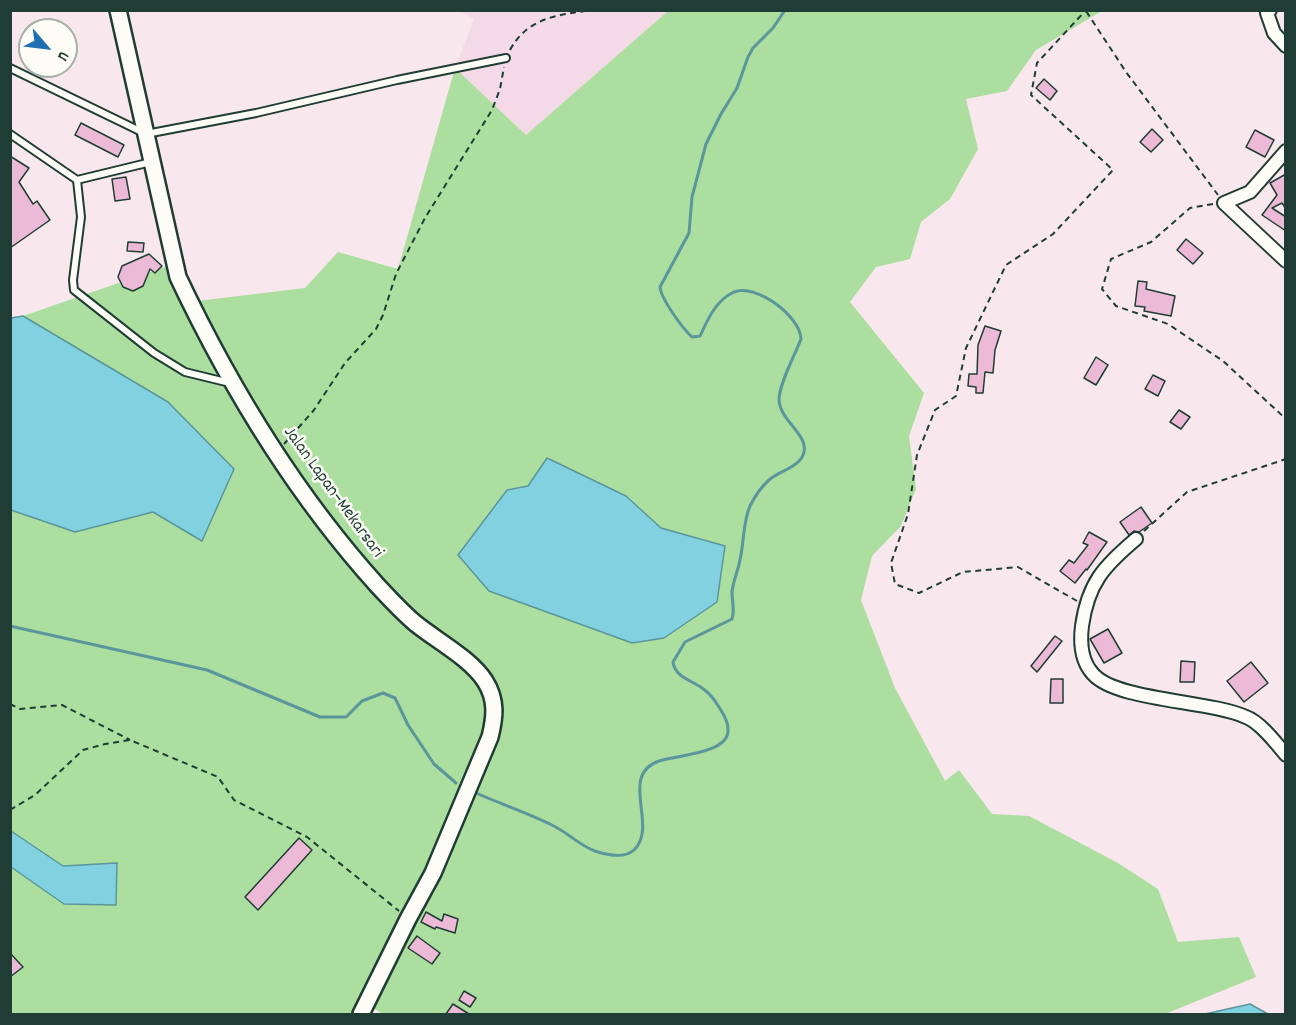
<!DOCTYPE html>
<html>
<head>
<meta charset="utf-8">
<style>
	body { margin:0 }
	#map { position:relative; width:1296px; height:1025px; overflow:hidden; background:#f8e8ed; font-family:Dekko,sans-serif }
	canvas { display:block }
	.frame { position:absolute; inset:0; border:12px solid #1f3d34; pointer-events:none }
	.north { position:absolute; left:18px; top:18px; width:60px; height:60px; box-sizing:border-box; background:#fdfcf7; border:2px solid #a4b0a9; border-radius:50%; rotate:118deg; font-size:16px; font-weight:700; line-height:24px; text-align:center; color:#1f3d34 }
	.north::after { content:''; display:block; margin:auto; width:21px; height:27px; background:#1f6fb2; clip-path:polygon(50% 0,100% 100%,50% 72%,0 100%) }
</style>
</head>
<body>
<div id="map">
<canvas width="1296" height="1025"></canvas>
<div class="frame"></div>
<div class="north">U</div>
</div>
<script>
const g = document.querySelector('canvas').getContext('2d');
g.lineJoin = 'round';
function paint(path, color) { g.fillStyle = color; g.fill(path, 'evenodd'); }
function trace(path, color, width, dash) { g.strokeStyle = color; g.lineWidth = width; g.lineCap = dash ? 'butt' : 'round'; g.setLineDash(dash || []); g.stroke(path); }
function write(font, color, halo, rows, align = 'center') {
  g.font = font + ' Dekko,sans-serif'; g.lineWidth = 5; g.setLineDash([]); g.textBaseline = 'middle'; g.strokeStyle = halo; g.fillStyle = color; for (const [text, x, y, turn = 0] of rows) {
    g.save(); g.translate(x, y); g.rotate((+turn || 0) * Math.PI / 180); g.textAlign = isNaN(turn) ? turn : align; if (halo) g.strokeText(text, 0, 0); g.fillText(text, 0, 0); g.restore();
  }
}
paint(new Path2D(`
	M459,11L668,10V11L526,135L455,68L474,19Z`), '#f4dae6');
paint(new Path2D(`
	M668,11H1102L1036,50L1007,91L966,99L978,149L950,199L921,222L910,259L876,267L850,302L924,393L909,436L916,489L901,526L872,556L861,600L895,688L945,781L959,770L992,814L1029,816L1118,863L1158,889L1178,942L1239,937L1256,977L1165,1014H383L365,1003L359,1014H11V867L64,904L116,905L117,863L63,866L11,831L10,510L75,532L153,512L202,541L168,402L23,316L179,262L197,301L305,288L338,252L398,269L455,68L526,135ZM626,496L661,528L725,546L717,602L664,638L632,643Z`), '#abde9f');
const water = new Path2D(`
	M23,316L168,402L234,469L202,541L153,512L75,532L11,510V318Z
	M547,458L626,496L661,528L725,546L717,602L664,638L632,643L489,591L458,555L507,490L528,486Z
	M11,831L63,866L117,863L116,905L64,904L11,867Z
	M1250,1004L1268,1014H1205Z`);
paint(water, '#82d1e0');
trace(water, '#5a969b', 1.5);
trace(new Path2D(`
	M10,626L207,670L320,717H346L362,701L383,693L395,698L408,725L434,764L456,783
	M476,793C501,804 528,813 552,825C567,832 580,846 595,851C607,855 624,859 634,850C659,826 618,775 659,761C676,755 730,754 728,729C728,722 725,717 722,712C716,702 711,694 702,688C691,680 675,677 673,662L685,642L732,619C735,610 732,601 732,592C733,581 738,571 740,560C744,543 743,521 750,506C755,496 761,487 769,480C779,471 801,467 804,452C808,434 779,420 779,399C780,382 795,355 801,339C800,316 756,283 734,292C716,300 708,319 700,336L692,337C683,329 661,299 660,287L689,233L692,197L706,144L721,114L737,88L748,57L753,48L773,28L785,10`), '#5a969b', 3);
const building = new Path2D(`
	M1044,79L1057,91L1050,100L1036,88Z
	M81,123L124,145L118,157L75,135Z
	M1152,129L1163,140L1151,152L1140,142Z
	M1255,130L1274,140L1265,157L1246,147Z
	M10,156L29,168L19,182L33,204L37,201L50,220L10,248Z
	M1286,174V209L1282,203L1272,208L1286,217V231L1262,215L1277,195L1270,183Z
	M126,177L130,199L115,201L112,179Z
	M1186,239L1203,253L1193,264L1177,250Z
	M128,242L144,243L143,252L127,251Z
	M149,254L162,266L155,273L150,269L143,286L133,291L123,287L118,277L122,266Z
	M1138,281L1147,282L1146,289L1175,296L1171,316L1144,311L1145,307L1135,306Z
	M985,326L1001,331L995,350L993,373L985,372L983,393H976V387L968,386L969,374H977L978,345Z
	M1096,357L1108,365L1096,385L1084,378Z
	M1153,375L1165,381L1158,396L1145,389Z
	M1179,410L1190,417L1181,429L1170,422Z
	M1141,507L1152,523L1139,532L1134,531L1129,535L1120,522Z
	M1089,532L1107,542L1087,570L1086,569L1075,583L1060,571L1069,560L1074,563L1088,545L1083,543Z
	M1108,629L1122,653L1104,663L1090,639Z
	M1055,636L1062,641L1037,672L1031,666Z
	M1181,661L1195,662L1194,682H1180Z
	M1251,662L1268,683L1244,702L1227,681Z
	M1051,679H1063V703H1050Z
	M299,838L312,850L258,910L245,897Z
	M426,912L442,921L444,914L458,919L455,933L436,927L435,929L421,922Z
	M417,936L440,953L432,964L408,948Z
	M10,953L23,967L10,977Z
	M464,991L476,998L470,1007L459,1000Z
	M453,1004L469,1014H446Z`);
paint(building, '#ecb9d6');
trace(building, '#1f3d34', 1.5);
const service = new Path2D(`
	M10,68L146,134L256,113L397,80L506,58
	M10,134L77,180L81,217L73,280L74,290L154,353L185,372L230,383
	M77,180L151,162`);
const minor = new Path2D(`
	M1270,10L1267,13L1274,33L1286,46
	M1286,151L1250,192L1224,203L1286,261
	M1136,539C1104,566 1088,583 1082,626C1080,642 1081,661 1093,674C1117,701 1208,700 1246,717C1260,722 1276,743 1286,755`);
const tertiary = new Path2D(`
	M118,10L178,277C230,387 295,494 377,585C389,598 402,612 415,623C437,641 470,658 485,681C497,700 495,717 490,737L433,873L408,919L361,1014`);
trace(service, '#1f3d34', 10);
trace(minor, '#1f3d34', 16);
trace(tertiary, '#1f3d34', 20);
trace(new Path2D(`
	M1096,10L1086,11L1126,72L1218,195
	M510,50C528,17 558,15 592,10
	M1213,204L1190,208L1151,242L1111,259L1102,289L1116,306L1168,324L1223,361L1286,419
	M284,444L314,410L345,363L376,329L383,315L396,274L425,218L492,110L500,89L504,67
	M1144,531L1187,492L1286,459
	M1077,601L1018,567L963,572L919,593L895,584L891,563L908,514L917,455L935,410L956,396L966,348L1006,265L1053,234L1113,170L1031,95L1037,63L1086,10
	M10,704L20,709L62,705L130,740
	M10,810L35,795L83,750L105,744L130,740L218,777L234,800L307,837L399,911`), '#1f3d34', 2, [6, 4.5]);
trace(service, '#fdfcf7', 6);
trace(minor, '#fdfcf7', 12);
trace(tertiary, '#fdfcf7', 15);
write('18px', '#1f3d34', '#fdfcf7', [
	["Jalan Lapan–Mekarsari",332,493,54]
]);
</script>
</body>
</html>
